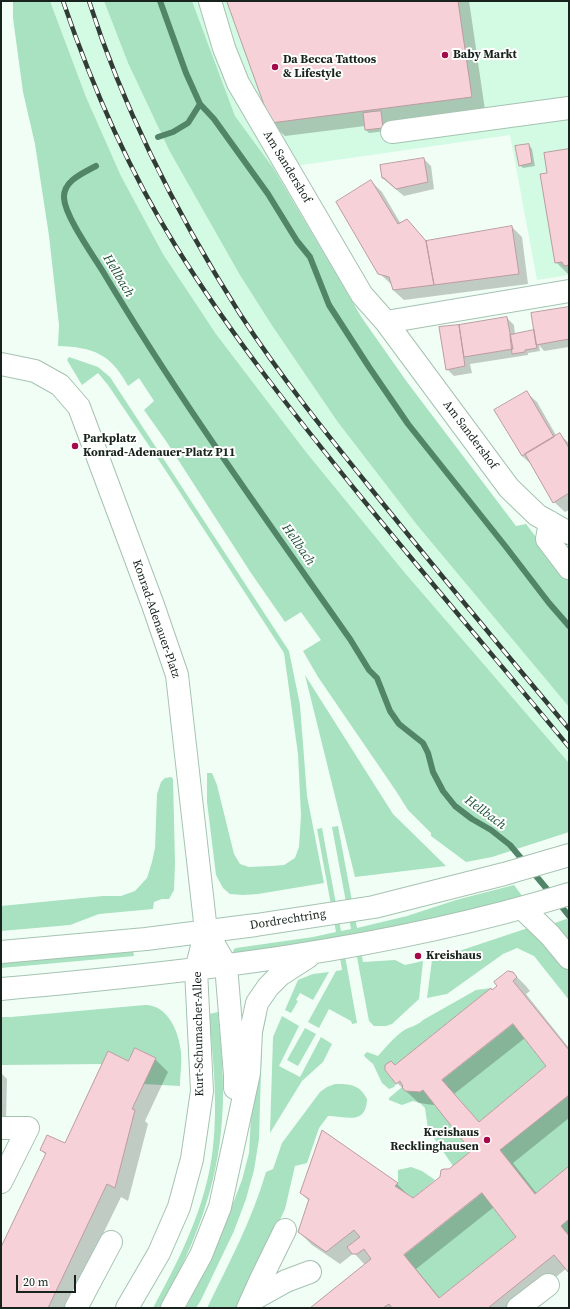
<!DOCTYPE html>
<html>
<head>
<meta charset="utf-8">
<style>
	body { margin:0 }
	#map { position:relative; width:570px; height:1309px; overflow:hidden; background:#f1fef6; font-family:"Source Serif 4",serif }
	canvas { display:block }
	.frame { position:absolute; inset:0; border:2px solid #17231c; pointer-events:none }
	.scale { position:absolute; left:16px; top:1275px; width:60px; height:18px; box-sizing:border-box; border:2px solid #17231c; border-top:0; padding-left:5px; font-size:12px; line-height:14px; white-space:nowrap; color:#17231c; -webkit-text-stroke:3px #fff; paint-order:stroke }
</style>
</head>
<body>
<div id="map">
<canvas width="570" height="1309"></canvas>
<div class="frame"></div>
<div class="scale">20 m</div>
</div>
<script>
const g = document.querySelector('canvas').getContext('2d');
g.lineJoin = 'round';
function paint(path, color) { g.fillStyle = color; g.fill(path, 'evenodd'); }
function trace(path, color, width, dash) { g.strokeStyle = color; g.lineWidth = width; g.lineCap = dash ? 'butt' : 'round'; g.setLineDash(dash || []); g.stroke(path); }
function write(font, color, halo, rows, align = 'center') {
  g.font = font + ' "Source Serif 4",serif'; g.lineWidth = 4; g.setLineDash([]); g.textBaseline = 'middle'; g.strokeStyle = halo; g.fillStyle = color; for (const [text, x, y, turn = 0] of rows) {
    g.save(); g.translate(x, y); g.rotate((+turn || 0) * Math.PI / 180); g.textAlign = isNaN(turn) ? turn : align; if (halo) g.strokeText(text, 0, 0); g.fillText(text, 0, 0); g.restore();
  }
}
paint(new Path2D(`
	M50,1H104L128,63L169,150L273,327L337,421L417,525L569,707V763L405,573L306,452L216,334L163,254L121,176L86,97Z
	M192,1H569V275L537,280L510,135L274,169L235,116Z`), '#d3fae2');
paint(new Path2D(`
	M13,1H50L86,97L121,176L163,254L216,334L306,452L405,573L569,763V832L492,857L466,862L431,836V833L408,810L396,791L318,677L303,651L321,640L301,612L285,622L251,573L166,441L144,410L154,401L139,378L128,386C111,354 93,347 58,346L59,325L49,236L35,144L23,92L13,18Z
	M104,1H192L235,116L274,169L362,318L407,382L516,526L526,524L569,580V707L417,525L337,421L273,327L240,275L169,150L128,63Z
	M69,357L98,367L110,377L289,651L300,705L307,796L324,883L258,894L243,895L230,894L223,888L216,875L207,802V773H212L217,785L234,854L240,864L249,867L271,866L284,865L295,858L299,847L301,815L298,754L284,653L166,471L108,385L98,373L82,385L67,360Z
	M305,675L393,814L446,866L355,877Z
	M171,777L173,779L175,863L174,890L169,899H162L154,902L153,909L99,914L70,925L1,931V906L103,896H121L135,891L147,878L152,862L155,848L157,794L161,782L165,778Z
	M338,826L357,928L407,916L456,900L514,885L523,897L494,905L358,935L363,962L395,960L405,965L423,961L419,999L392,1024L386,1026H374L369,1021L353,936L342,939L357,1023L352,1024L351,1021L329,1009L319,1028L308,1022L336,971L342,970L337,939L234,953L233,952L234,949L236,948L313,937L336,932L317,829L322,828L341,931L351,929L332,827Z
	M569,918V945L552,924Z
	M531,927L569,970V1000L534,956L517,948L503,954L447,994L427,998L432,960Z
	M133,950L134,956L1,968V961Z
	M329,972L313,1000L300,993L296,1000L298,1001L291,1013L285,1010L298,980L313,974Z
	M491,988L395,1065L391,1061L386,1065L385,1070L396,1084L394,1087L389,1089L382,1083L373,1064L365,1057L364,1055L367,1052L378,1056C386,1047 394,1037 403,1031C410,1026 418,1026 423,1020L476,990Z
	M145,1005C168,1005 179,1032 181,1052C182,1063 180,1075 180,1086L143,1084L156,1058L135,1048L128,1061L108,1051L102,1064L1,1065V1017H11Z
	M218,1012C221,1048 225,1083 222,1119C218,1187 193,1249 160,1308H153C180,1258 207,1205 213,1147C218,1103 213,1058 209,1014Z
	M262,1012L267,1013L262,1037L259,1139L254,1170L246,1199L234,1231L201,1300L196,1308H186L220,1237L242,1180L249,1153L253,1080Z
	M282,1016L299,1026L279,1066L300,1077L321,1037L332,1044L323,1062L302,1081L270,1133L273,1037Z
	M513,1024L546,1066L479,1122L442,1080Z
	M305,1028L316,1034L298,1066L287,1060Z
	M335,1084C350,1084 359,1084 367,1099C366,1126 346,1116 328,1116L319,1128L307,1163L295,1166L285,1209L239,1308H207C229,1263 252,1220 266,1172L273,1169L282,1143L320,1092L327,1087Z
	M402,1087L405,1091L420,1092L423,1090L471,1151L453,1166L428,1129L425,1108L420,1103L413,1101L402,1105L389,1100V1098Z
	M569,1095V1166L535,1194L500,1150Z
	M411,1167L422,1171L435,1180L413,1198L395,1186L398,1183V1170Z
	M482,1193L516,1237L439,1298L404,1255Z
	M569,1219V1236L561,1226Z`), '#a8e2c0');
paint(new Path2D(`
	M229,1H469L485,110L385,123L386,131L369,133L366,130L365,126L285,136L271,123Z
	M529,145L532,149L535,166L523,168L520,165Z
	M569,150V275L556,262L548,174Z
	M424,159L431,166L434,189L404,196L382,178Z
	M371,181L382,192L401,224L407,220L427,242L512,227L522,237L528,284L404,300L393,290L392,285L379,273Z
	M569,308V347L544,351L539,345L540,351L528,353V355L470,364L472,373L454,376L447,369L440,328L507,318L514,325L515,335L534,331Z
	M526,392L537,402L557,437L560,435L569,443V510L565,512L554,502L533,466L522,456Z
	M513,973L526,986L530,991L526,994L569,1048V1118L513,1163L537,1194L569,1168V1271L567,1268L518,1308H312L365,1265L354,1253L340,1264L312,1245L299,1232L309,1201L301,1193L322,1131L397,1184L413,1200L473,1151L435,1104L433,1105L419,1103L397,1083L395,1066L492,991ZM525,1038L548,1067L480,1123L454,1094ZM494,1207L518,1237L440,1298L416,1269Z
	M155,1059L168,1072L145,1121L148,1124L128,1201L121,1197L67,1308H1V1249L46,1155L41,1150L65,1144L129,1062Z
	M1,1073L7,1079L6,1119H1Z`), '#0003');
trace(new Path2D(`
	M200,104L214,119L268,194L297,241L310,257L329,305L369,367L408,424L506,547L549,603L569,626
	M158,137L173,132L188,123L200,104L186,73L160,1
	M96,166C83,173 63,181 64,198C65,217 95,258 105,275C180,401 266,519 350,639L369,670L377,678L390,711L399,724L423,743L428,753L433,772L443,791L455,806L472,819L491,830L510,845L552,895
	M558,902L569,916`), '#528468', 6);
const building = new Path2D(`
	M227,1H458L472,97L271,123Z
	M381,111L383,128L365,130L363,113Z
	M529,144L532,163L519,166L515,146Z
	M569,149V265L564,266L562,262L555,263L540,174L547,173L544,153Z
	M424,158L428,182L396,189L384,178H382L380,165Z
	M371,180L398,224L407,219L426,241L434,285L393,290L389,277L378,274L336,202Z
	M512,226L519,274L434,285L426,241Z
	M569,307V339L536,345L531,313Z
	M507,317L513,349L464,357L459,325Z
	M459,325L465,366L446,370L439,327Z
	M534,330L537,348L525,350V352L512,354L510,335Z
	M527,391L554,437L522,456L494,410Z
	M560,433L569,448V493L553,503L525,454Z
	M508,971L513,972L517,977L513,981L569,1050V1095L500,1150L535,1194L569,1166V1219L561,1226L569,1236V1273L554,1255L488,1308H392L389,1304L383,1308H310L371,1259L364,1249L357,1254H352L347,1247L360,1237L354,1230L326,1252L298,1232L309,1199L300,1193L322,1130L398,1183L395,1186L413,1198L440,1177L441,1170L444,1169H449L471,1151L423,1090L420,1092L405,1091L402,1087L403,1086L401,1083L400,1081L396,1084L385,1070V1065L391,1061L395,1065L491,988L492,990L497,986L494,982ZM513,1024L546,1066L479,1122L442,1080ZM482,1193L516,1237L439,1298L404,1255Z
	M135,1048L156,1058L132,1109L135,1110L115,1188L107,1184L48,1308H1V1247L46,1153L40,1150L47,1135L65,1143L108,1051L128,1061Z`);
paint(building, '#f6d2d8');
trace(building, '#bd9ba1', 1);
const minor = new Path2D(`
	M210,1L224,48L238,83L362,295L386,322
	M392,132L569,108
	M569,291L386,322L509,488L537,515L569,533
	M1,364L35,371L60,385L79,407L153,605L177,675L206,931
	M550,522L547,539L569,568
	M522,908L550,935L569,958
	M1,1128H28L1,1182
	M252,1300L286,1281L310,1272
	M76,1308L111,1242
	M248,1308L261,1279L285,1230
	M518,1308L548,1285`);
const major = new Path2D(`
	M206,931L226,965L235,1075V1088
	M1,952L146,939L256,925L374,907L504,874L569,855
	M1,989C192,972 384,951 569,894
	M127,1308L159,1253L179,1207L192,1159L202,1091L196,970L206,931
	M172,1308L201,1255L220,1207L249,1073L251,1031L257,1003L268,987L280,975L308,957`);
trace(minor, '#a5c3b1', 24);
trace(major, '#a5c3b1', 24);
trace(minor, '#fff', 22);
trace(major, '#fff', 22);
const rail = new Path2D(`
	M63,1C92,86 128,169 175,245C232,337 297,418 365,502C432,584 501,665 569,747
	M89,1C124,111 178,216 240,314C280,376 326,433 372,490C437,571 503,650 569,729`);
trace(rail, '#303c35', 4.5);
trace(rail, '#fff', 3, [9]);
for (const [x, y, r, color] of [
	[445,55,4,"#a20a49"],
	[275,67,4,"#a20a49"],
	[75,446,4,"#a20a49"],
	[418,956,4,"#a20a49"],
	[487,1140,4,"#a20a49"]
]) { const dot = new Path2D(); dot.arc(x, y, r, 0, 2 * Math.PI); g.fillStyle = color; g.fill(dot); trace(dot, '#fff', 1.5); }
write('bold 12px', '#17231c', '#fff', [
	["Baby Markt",453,55],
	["Da Becca Tattoos",283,60],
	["& Lifestyle",283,74],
	["Parkplatz",83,439],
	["Konrad-Adenauer-Platz P11",83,453],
	["Kreishaus",426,956],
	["Kreishaus",479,1133,"right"],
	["Recklinghausen",479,1147,"right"]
], 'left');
write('12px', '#17231c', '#fff', [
	["Am Sandershof",287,167,59],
	["Am Sandershof",470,435,53],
	["Konrad-Adenauer-Platz",156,619,71],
	["Dordrechtring",288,920,-9],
	["Kurt-Schumacher-Allee",199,1034,-91]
]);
write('italic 13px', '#1d5137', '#fff', [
	["Hellbach",118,276,59],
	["Hellbach",298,545,55],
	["Hellbach",485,813,36]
]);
</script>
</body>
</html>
